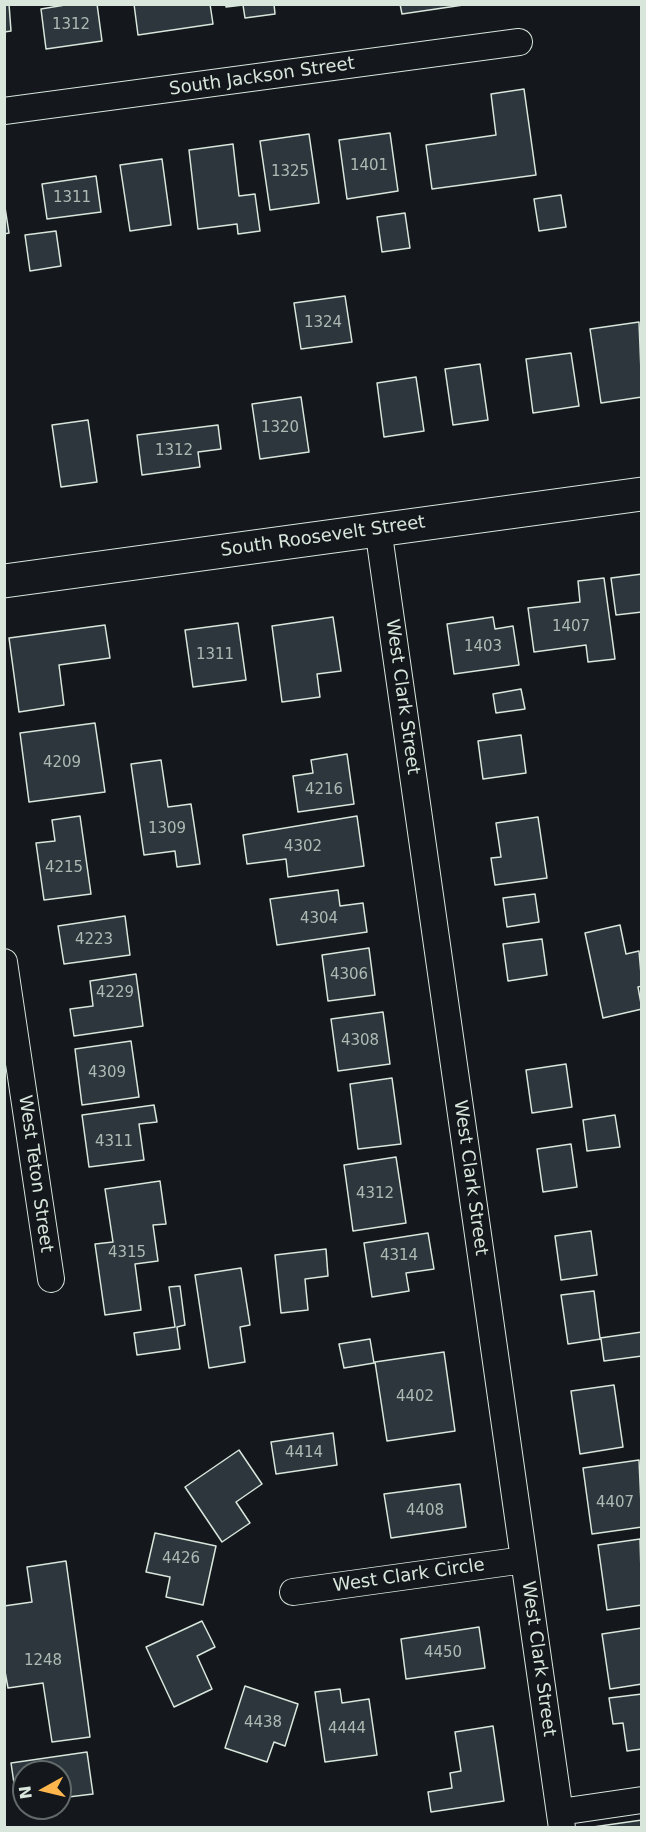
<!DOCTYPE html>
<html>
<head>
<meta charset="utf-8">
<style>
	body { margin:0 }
	#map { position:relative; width:646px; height:1832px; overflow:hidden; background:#14181c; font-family:"DejaVu Sans",sans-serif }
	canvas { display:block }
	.frame { position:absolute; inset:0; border:6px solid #d8e6dc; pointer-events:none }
	.north { position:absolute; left:12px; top:1760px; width:60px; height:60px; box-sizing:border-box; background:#14181c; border:2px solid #626a69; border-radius:50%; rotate:262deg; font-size:16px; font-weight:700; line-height:24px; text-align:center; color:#d8e6dc }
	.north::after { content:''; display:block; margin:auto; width:21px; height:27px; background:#ffb74d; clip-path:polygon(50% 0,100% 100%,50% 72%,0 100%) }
</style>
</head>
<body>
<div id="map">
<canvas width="646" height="1832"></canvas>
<div class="frame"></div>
<div class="north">N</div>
</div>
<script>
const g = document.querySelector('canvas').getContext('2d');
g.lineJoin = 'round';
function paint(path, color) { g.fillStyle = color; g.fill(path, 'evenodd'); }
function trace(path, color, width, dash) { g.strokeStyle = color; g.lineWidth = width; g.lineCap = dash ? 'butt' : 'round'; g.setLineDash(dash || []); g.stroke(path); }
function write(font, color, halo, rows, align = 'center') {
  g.font = font + ' "DejaVu Sans",sans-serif'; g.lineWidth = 4.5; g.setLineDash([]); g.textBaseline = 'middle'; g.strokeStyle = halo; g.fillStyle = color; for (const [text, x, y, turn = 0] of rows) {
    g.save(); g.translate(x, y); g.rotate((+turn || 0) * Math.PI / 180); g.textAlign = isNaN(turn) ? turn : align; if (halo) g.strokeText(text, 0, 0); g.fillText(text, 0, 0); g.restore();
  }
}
const building = new Path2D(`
	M4,4H9L11,31L4,32Z
	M71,4H97L102,41L46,49L41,9Z
	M134,4H210L213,24L138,35Z
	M226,4H274L275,14L245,18L243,5L226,7Z
	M400,4H470L402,14Z
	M524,89L536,175L432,189L426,145L496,135L491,94Z
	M390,133L398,191L347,199L339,140Z
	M309,134L319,203L270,210L260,141Z
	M233,144L239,196L255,194L260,231L238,234L237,224L198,229L189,150Z
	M162,159L171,225L130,231L120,165Z
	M96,176L101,212L47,219L42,184Z
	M561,195L566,227L539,231L534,199Z
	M4,201L9,233L4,234Z
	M405,213L410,248L382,252L377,217Z
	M56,231L61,266L30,271L25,235Z
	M345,296L352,342L301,349L294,303Z
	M639,322L642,397L601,403L590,329Z
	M571,353L579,406L533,413L526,359Z
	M480,364L488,420L453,425L445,369Z
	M416,377L424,431L384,437L377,383Z
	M301,397L309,452L260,459L252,404Z
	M88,420L97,482L61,487L52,425Z
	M218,425L221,449L198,452L200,467L142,475L137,435Z
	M642,574V612L616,615L611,578Z
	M604,578L615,659L588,662L586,645L534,652L528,608L580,602L578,581Z
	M333,617L341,671L317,674L320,697L282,702L272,626Z
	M493,617L495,629L513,626L519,665L454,674L447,624Z
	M238,623L246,680L193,687L185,630Z
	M105,625L110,658L59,665L64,705L19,712L9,638Z
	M521,689L525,709L496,713L493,694Z
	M95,723L105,792L29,802L20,733Z
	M521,735L526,773L483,779L478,741Z
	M347,754L354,804L298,812L293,776L313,773L311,760Z
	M161,760L168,807L191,804L200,864L177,867L175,851L144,855L131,764Z
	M80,816L91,894L44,900L36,843L55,841L52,820Z
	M357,816L364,866L288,877L286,859L247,864L243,835Z
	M538,817L547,878L495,885L491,858L501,857L496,823Z
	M338,890L340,906L363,903L367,932L277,945L270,899Z
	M535,894L539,922L507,927L503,898Z
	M125,916L130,955L64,964L58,926Z
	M620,925L626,954L639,951L642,986L638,987L642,1009L603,1018L585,933Z
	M542,939L547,975L508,981L503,944Z
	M369,948L375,995L328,1001L322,955Z
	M136,974L143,1026L74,1036L70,1009L93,1006L90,981Z
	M383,1012L390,1064L338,1071L331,1019Z
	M131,1041L139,1097L82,1105L75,1049Z
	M566,1064L572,1107L532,1113L526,1070Z
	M392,1078L401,1144L358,1149L350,1084Z
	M154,1105L157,1122L139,1124L144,1160L89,1167L82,1115Z
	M615,1115L620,1147L587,1151L583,1120Z
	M571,1144L577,1187L543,1192L537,1149Z
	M396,1157L406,1223L353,1231L344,1165Z
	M160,1181L166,1224L153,1225L158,1261L135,1264L141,1310L105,1315L95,1244L113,1242L105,1189Z
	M591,1231L597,1275L561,1280L555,1236Z
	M428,1233L434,1269L406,1273L409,1291L372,1297L364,1243Z
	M326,1249L328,1276L305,1279L308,1310L281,1313L275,1255Z
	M241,1268L250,1325L240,1327L245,1362L209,1368L195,1275Z
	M180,1286L185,1325L177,1327L180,1349L137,1355L134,1333L175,1327L169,1287Z
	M594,1291L600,1338L642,1332V1356L604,1361L601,1339L568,1344L561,1295Z
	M370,1339L374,1363L344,1368L339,1344Z
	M444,1352L455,1431L387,1441L375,1362Z
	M614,1385L623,1447L580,1454L571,1391Z
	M333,1433L337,1465L276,1474L271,1442Z
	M239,1450L262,1484L236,1502L250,1523L222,1542L185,1487Z
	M639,1460L642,1527L592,1534L583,1468Z
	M460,1484L466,1527L391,1538L384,1494Z
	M155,1533L216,1546L203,1605L166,1597L170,1577L146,1572Z
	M640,1539L642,1605L607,1610L598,1545Z
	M66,1561L90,1737L52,1742L43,1683L8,1688L4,1666V1606L32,1602L27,1567Z
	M202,1621L215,1647L197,1656L212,1689L174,1707L146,1647Z
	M479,1627L485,1668L406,1679L401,1639Z
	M642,1628V1684L610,1689L602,1634Z
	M245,1686L298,1704L285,1746L274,1742L267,1762L225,1748Z
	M340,1689L342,1703L369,1699L377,1755L325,1762L315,1692Z
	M642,1694V1749L627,1751L623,1723L613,1724L609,1698Z
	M493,1726L504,1801L431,1812L428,1792L452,1788L450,1773L461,1771L455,1732Z
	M87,1752L93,1794L60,1798V1772H24V1803L17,1804L11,1763Z
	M642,1820V1828H593V1827Z`);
paint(building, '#2c363c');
trace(building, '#d8e6dc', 1.5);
const minor = new Path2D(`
	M4,111L519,42
	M378,528L562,1828
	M4,962L51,1279
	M293,1592L524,1560
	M560,1812L642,1800`);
const tertiary = new Path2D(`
	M4,581L642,494`);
trace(minor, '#d8e6dc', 28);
trace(tertiary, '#d8e6dc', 35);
trace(minor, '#14181c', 26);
trace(tertiary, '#14181c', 33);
write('15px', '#adbab4', null, [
	["1312",71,25],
	["1401",369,166],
	["1325",290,172],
	["1311",72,198],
	["1324",323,323],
	["1320",280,428],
	["1312",174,451],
	["1407",571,627],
	["1403",483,647],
	["1311",215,655],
	["4209",62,763],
	["4216",324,790],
	["1309",167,829],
	["4302",303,847],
	["4215",64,868],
	["4304",319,919],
	["4223",94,940],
	["4306",349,975],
	["4229",115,993],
	["4308",360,1041],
	["4309",107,1073],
	["4311",114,1142],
	["4312",375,1194],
	["4315",127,1253],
	["4314",399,1256],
	["4402",415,1397],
	["4414",304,1453],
	["4407",615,1503],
	["4408",425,1511],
	["4426",181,1559],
	["4450",443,1653],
	["1248",43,1661],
	["4438",263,1723],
	["4444",347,1729]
]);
write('18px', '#d8e6dc', '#14181c', [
	["South Jackson Street",262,77,-8],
	["South Roosevelt Street",323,537,-8],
	["West Clark Street",402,697,82],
	["West Teton Street",35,1174,82],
	["West Clark Street",470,1178,82],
	["West Clark Circle",409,1576,-8],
	["West Clark Street",538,1659,82]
]);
</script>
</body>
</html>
